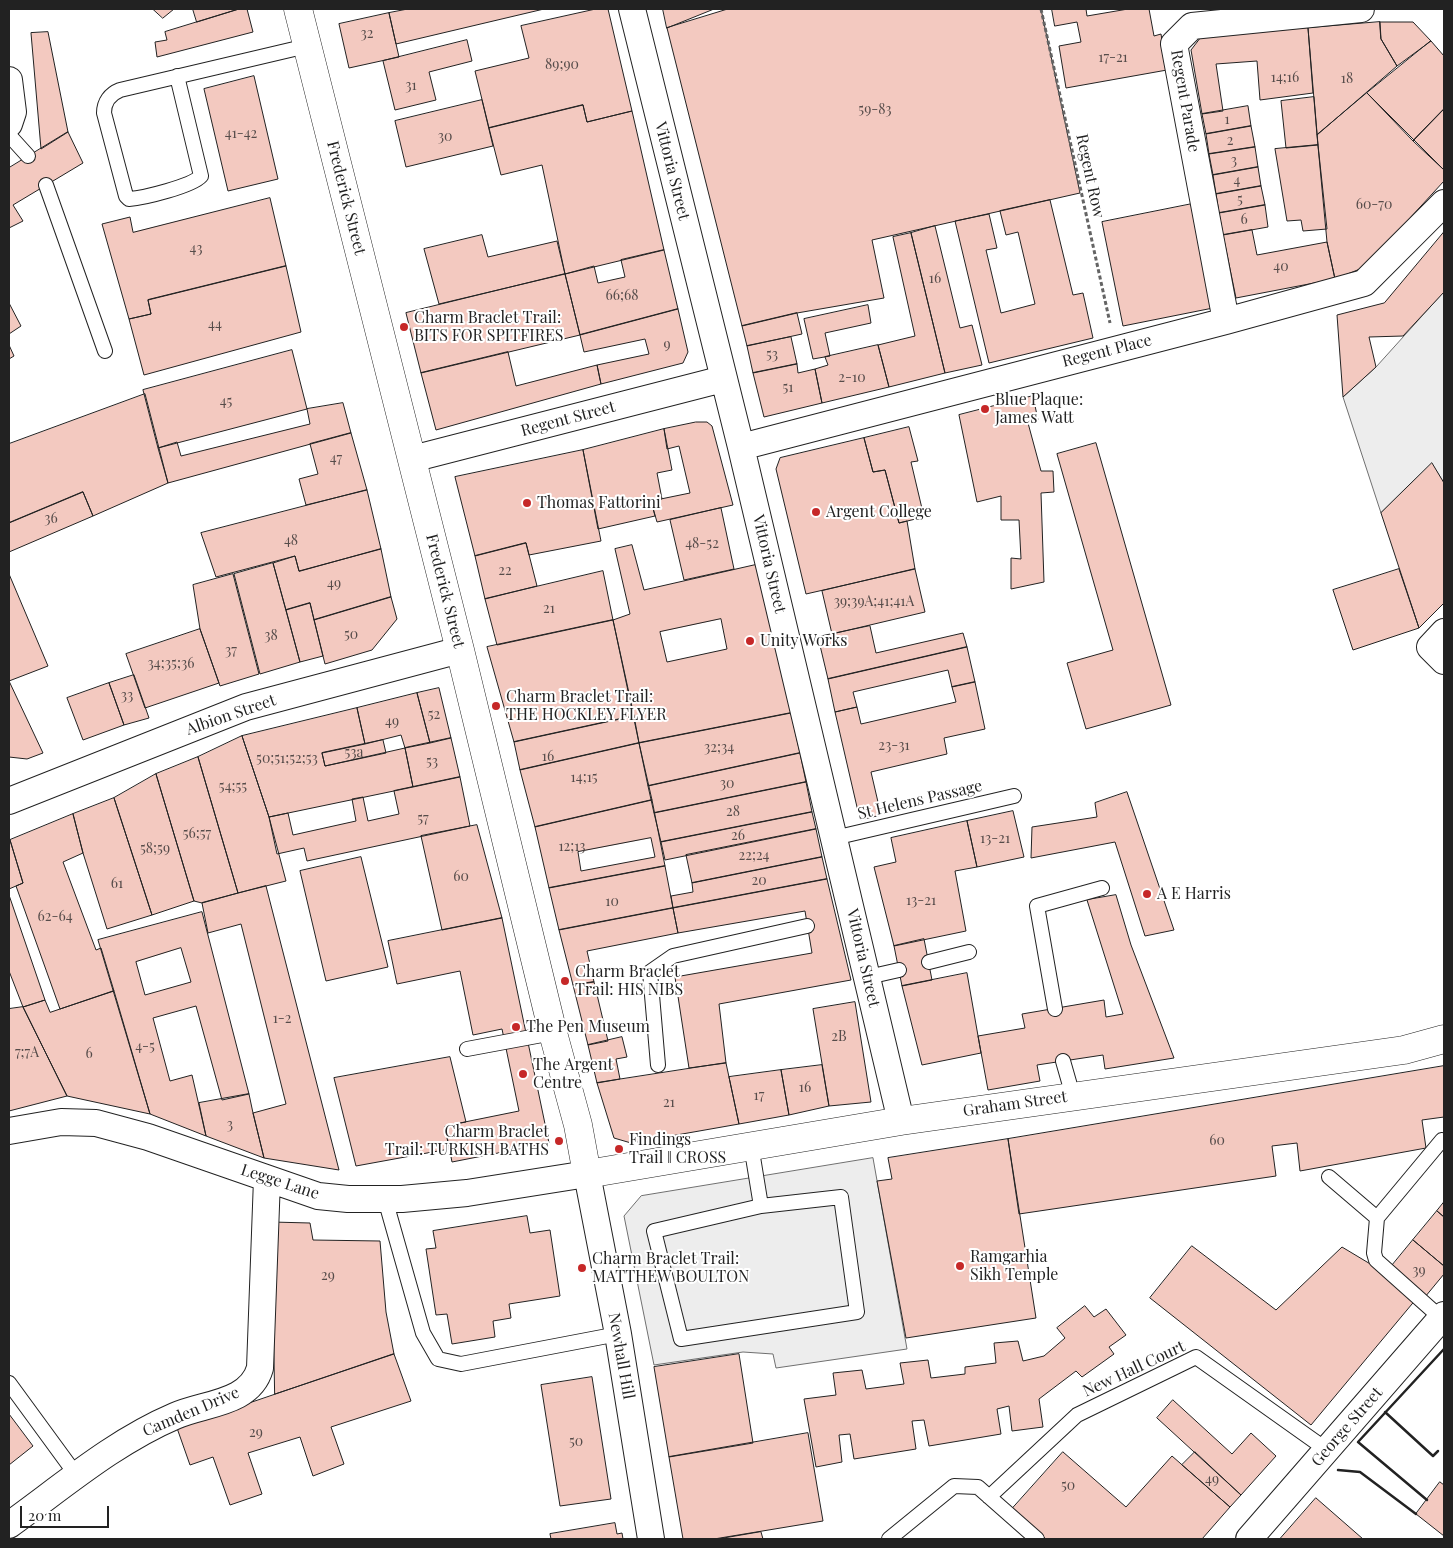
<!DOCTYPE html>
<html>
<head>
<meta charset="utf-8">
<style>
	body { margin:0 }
	#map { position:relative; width:1453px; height:1548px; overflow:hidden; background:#fff; font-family:"Playfair Display",serif }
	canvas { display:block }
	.frame { position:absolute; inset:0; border:10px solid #222; pointer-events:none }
	.scale { position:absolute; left:20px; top:1506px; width:89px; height:22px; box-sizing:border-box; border:2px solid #222; border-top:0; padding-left:6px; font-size:15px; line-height:18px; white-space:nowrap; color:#222; -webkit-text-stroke:4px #fff; paint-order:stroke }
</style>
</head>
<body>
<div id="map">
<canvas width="1453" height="1548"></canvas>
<div class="frame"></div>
<div class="scale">20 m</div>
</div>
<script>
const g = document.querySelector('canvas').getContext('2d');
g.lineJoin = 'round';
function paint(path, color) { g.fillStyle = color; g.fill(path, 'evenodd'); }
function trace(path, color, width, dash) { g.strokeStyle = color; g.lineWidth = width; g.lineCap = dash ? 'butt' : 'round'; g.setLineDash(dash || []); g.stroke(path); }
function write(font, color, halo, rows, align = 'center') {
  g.font = font + ' "Playfair Display",serif'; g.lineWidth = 4; g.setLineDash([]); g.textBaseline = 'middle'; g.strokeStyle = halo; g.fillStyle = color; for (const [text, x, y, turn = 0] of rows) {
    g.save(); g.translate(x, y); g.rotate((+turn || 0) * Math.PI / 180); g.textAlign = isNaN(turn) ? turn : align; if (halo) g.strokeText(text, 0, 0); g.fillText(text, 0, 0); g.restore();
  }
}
const parking = new Path2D(`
	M1444,292V483L1432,464L1381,513L1343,397L1376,367Z
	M873,1158L907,1349L776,1368L773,1354L743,1352L654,1365L624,1216L641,1196Z`);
paint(parking, '#ededed');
trace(parking, '#6f6f6f', 1);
const building = new Path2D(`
	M153,9H174L163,18Z
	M193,9H239L197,22Z
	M239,9H247L253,32L157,57L155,42L167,40L165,32Z
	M408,9H544L396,44L389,13Z
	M596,9H608L632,111L587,122L583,105L489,128L475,71L529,58L521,26Z
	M663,9H714L667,28Z
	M728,9H1041L1080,193L872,240L884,298L797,313L742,326L667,28Z
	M1052,9H1086L1087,16L1128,9H1149L1154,36L1161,34L1167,70L1066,88L1059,46L1081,42L1077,22L1055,26Z
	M389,13L399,57L349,68L339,24Z
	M1380,22L1381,39L1397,66L1317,135L1308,28Z
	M1380,22H1413L1431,41L1397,66L1381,39Z
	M1308,28L1313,93L1260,100L1257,61L1216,64L1223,111L1202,114L1191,50L1204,33Z
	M48,32L68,132L41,149L31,33Z
	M467,40L472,61L429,72L436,100L395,110L383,61Z
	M1431,41L1444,56V109L1413,141L1367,93Z
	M254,76L278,179L228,191L204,89Z
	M1367,93L1444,170V181L1365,267L1335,279L1327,242L1317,135Z
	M1314,97L1318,145L1286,148L1281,101Z
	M482,100L493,146L406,167L395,121Z
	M583,105L587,122L632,111L664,250L565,274L542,165L501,175L489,128Z
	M1248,106L1251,126L1206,134L1202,114Z
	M1444,109V170L1413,141Z
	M1251,126L1255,147L1209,154L1206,134Z
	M68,132L83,163L13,205L23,221L9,228V168Z
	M1318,145L1327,229L1303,231L1301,220L1287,221L1275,149Z
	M1255,147L1258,167L1213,175L1209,154Z
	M1258,167L1261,186L1216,194L1213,175Z
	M1261,186L1265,205L1219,213L1216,194Z
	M270,198L286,266L148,300L151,314L129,319L102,224L130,217L133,232Z
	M1050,200L1073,295L1083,293L1093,338L989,363L955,221L989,214L997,248L986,250L1001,313L1035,304L1018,232L1006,235L1000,211Z
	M1192,204L1213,308L1123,326L1102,222Z
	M1265,205L1268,227L1223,235L1219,213Z
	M935,226L960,328L972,325L982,365L945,373L911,233Z
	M1252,230L1257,255L1327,242L1335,279L1236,298L1223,235Z
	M1444,232V292L1403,336L1369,337L1376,367L1343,397L1337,315L1384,303Z
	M911,233L945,373L889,387L878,345L915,336L893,237Z
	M482,235L488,257L557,241L565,274L439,304L424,249Z
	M664,250L678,309L580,335L565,274L594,266L598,283L625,277L621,260Z
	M286,266L301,332L144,375L129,319L151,314L148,300Z
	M565,274L580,335L421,373L406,313Z
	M9,303L21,326L9,334Z
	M868,305L871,323L825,333L830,356L813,359L804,319Z
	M678,309L688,352L683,363L601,384L597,365L649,354L645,339L584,352L580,335Z
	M797,313L802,334L747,346L742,326Z
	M791,337L797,364L753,373L747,346Z
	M9,345L14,356L9,359Z
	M878,345L889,387L822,403L815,369L828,365L825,357Z
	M292,350L307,409L158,448L143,390Z
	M508,352L516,386L597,365L601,384L436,430L421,373Z
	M797,364L798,373L815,369L822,403L764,417L753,373Z
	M145,394L168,483L93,516L83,492L9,523V444Z
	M1033,396L1038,420L1028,423L1041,471H1053L1054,492L1041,493L1044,582L1011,589V558L1021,559L1019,520H1001V496L977,502L959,415Z
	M343,403L351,433L168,483L158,448L177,442L181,456L310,424L307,409Z
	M696,422H707L712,426L733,505L657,522L651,501L690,493L679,446L667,449L664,429Z
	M909,427L918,461L911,462L924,517L899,523L885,470L873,472L864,438Z
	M664,429L672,470L657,473L662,499L651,501L655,516L598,529L583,450Z
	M351,433L367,490L306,505L299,479L318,474L310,444Z
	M864,438L873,472L885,470L899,523L907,521L915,569L806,594L776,469L780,458Z
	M1096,443L1171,705L1086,729L1067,663L1113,650L1057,454Z
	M583,450L601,541L529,555L526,543L475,556L455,477Z
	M1432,463L1444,483V603L1419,628L1381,513Z
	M367,490L381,549L299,571L295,556L216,577L201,533Z
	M83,492L93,516L9,552V523Z
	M721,508L734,569L684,580L670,520Z
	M526,543L537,586L485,599L475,556Z
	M632,545L644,590L758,564L791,713L639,743L613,620L630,614L615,549ZM721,619L727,649L667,662L660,632Z
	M381,549L391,597L314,620L310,603L286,610L273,563L295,556L299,571Z
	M273,563L300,662L260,674L234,574Z
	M915,569L925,612L832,634L822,591Z
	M1399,569L1419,628L1353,650L1333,590Z
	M603,571L613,620L497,645L485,599Z
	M9,574L48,666L9,681L43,753L27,759L9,757Z
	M233,574L259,674L220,686L200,629L193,585Z
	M391,597L397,619L372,650L325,664L314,620Z
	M310,603L323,656L300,662L286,610Z
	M613,620L634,716L514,742L487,647Z
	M870,626L876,653L963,633L967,647L828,679L818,637Z
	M200,629L219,683L145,708L126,654Z
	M967,647L975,682L952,687L948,670L853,692L857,707L835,712L828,679Z
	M134,675L149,718L124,725L109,683Z
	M975,682L985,729L944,738L947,754L871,772L881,815L860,820L835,712L857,707L861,724L956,702L952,687Z
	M109,683L124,725L83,740L67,698Z
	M439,688L451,738L430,743L417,693Z
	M417,693L430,743L405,748L401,735L365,744L357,708Z
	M357,708L365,744L322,753L325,766L405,748L413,787L269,817L242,736Z
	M791,713L800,753L648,786L639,743Z
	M634,716L639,743L520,770L514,742Z
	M242,736L269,817L286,881L238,893L198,757Z
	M451,738L460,777L413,787L405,748Z
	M383,740L386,753L325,766L322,753Z
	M639,743L652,800L535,827L520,770Z
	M800,753L806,782L654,813L648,786Z
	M198,757L238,893L202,903L194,901L156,774Z
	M156,774L194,901L152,915L114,798Z
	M460,777L470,826L307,861L304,848L277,854L269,817L288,813L293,835L356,821L352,799L363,797L368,821L399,814L394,791Z
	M806,782L812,812L661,842L654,813Z
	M1127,792L1174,930L1145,936L1115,842L1031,858L1032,827L1097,817L1095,803Z
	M114,798L152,915L107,929L83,853L73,814Z
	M652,800L665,866L549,888L535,827ZM651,838L655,857L581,871L578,852Z
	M1013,811L1024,857L977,867L967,821Z
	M812,812L816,829L665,860L661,842Z
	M73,814L83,853L63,862L96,950L101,948L114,991L60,1009L16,886L23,883L10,840Z
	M967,821L977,867L955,871L966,931L894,946L874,867L896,862L891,838Z
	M477,825L502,918L442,930L421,836Z
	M816,829L822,857L692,883L686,855Z
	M10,840L23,883L9,889V841Z
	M361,857L388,967L326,981L300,871Z
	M822,857L827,879L673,908L671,896L693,892L692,883Z
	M665,866L673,908L559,930L549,888Z
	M827,879L851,980L719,1004L726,1063L689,1068L675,977L812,953L805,911L678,933L673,908Z
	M266,886L339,1170L264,1158L253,1113L286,1104L241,924L208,933L202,903Z
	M9,895L45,1000L23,1007L9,971Z
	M1116,895L1131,945L1174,1058L1105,1069L1103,1055L1037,1065L1040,1081L988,1090L978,1036L1025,1028L1022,1014L1104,1000L1106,1017L1123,1014L1087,900Z
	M673,908L678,933L587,951L594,982L573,985L559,930Z
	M202,912L249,1094L222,1100L196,1006L153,1018L170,1081L192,1075L206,1136L150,1114L98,940ZM181,948L191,982L145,995L136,962Z
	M502,918L549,1143L452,1162L445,1126L519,1111L502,1029L473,1035L460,971L397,984L388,941Z
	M924,939L932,980L902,986L894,946Z
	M967,973L981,1053L922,1065L902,986Z
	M594,982L608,1041L588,1045L573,985Z
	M114,991L150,1114L67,1096L23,1007L45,1000L50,1012Z
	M855,1002L871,1102L829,1106L813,1009Z
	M23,1007L67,1096L9,1111V1009Z
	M622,1037L627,1057L616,1059L620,1079L597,1083L588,1045Z
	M450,1057L466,1122L445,1126L449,1149L356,1166L334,1078Z
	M726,1063L739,1124L631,1143L614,1138L597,1083Z
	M822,1065L829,1106L789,1115L781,1070Z
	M1444,1066V1117L1422,1120L1426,1148L1300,1171L1297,1143L1272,1146L1276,1176L1019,1214L1008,1139Z
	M781,1070L789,1115L739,1124L729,1077Z
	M249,1094L253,1113L264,1158L206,1136L199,1103Z
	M1008,1139L1036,1318L906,1338L877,1181L892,1179L888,1158Z
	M1444,1202V1217L1437,1211Z
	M1437,1211L1444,1217V1266L1413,1240Z
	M527,1216L530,1233L550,1230L560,1296L509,1304L511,1318L493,1321L495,1337L452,1344L447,1314L436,1315L426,1249L436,1248L433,1231Z
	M272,1222L310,1223L313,1240L380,1241L386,1312L394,1354L275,1394Z
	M1413,1240L1444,1266V1274L1425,1297L1390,1268Z
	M1192,1246L1276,1310L1342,1247L1387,1274L1417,1298L1311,1425L1150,1298Z
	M1085,1306L1094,1317L1106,1309L1126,1335L1109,1347L1114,1354L1082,1377L1076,1371L1039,1399L1043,1427L1012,1431L1009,1406L997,1409L1001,1434L929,1446L924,1420L912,1421L916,1449L854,1459L850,1434L839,1435L842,1462L816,1467L804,1399L836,1395L833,1373L862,1370L866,1389L904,1384L900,1363L928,1360L931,1378L965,1374V1367L996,1363L994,1343L1018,1341L1023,1361L1044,1356L1065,1338L1057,1328Z
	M394,1354L411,1401L331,1427L344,1464L313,1476L300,1437L248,1453L262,1494L230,1505L213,1457L190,1465L177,1428Z
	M739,1354L753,1443L669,1457L654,1367Z
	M592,1377L611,1499L560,1506L541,1385Z
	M1173,1400L1232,1454L1251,1433L1276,1456L1241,1495L1157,1418Z
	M9,1414L33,1446L9,1465Z
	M808,1433L823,1521L714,1539H683L669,1457Z
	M1063,1452L1126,1507L1172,1456L1230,1507L1202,1539H1046L1012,1509Z
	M1195,1452L1241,1495L1230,1507L1182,1465Z
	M1440,1482L1444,1485V1536L1416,1514Z
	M1316,1498L1363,1539H1280Z
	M615,1523L617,1534L622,1533L623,1539H551L550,1534Z
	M761,1532L763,1539H718Z`);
paint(building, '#f3c9c0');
trace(building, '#222', 1);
const lane = new Path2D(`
	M177,76L201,176C192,186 144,198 129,199L126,196L104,113C104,102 110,94 120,90L307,46
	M9,135L28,156
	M46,185L105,351
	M834,838L1014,796
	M929,962L969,952
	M868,977L899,970
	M1055,1009L1037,906L1102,888
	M467,1049L553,1033
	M1063,1061L1073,1096
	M658,1065L650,972L673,956L807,926
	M751,1145L761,1206
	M1329,1177L1377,1218
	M841,1197L857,1312L681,1339L654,1231L761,1206Z
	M385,1199L423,1333L438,1359L461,1364L618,1334
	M1441,1318L1376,1260L1374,1253L1377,1218L1442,1140
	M9,1383L77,1476
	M989,1497L1077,1415L1196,1357L1327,1450
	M889,1539L954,1486L978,1487L1037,1539`);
const street = new Path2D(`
	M632,9L741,447L901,1121
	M9,80L13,112L9,124
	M1226,321L1174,44L1192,26L1361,9
	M741,447L1226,321L1364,283L1444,203
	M412,459L723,379
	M1444,632L1430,647L1444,661
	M9,801L246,707L460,650
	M9,1131L61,1122L96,1123L148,1137L318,1196L348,1199H402L467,1193L587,1174L618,1334L651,1539
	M9,1525C62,1487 114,1442 175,1416C204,1403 250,1404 260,1368L267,1179
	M1249,1539L1444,1315`);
const secondary = new Path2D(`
	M298,9L460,650L553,1033L578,1125L587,1174L901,1121L1404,1050L1444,1039`);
trace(lane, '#222', 16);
trace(street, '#222', 28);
trace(secondary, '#222', 29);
trace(new Path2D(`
	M1041,9L1110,323`), '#646464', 3, [4, 2.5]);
trace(lane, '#fff', 14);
trace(street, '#fff', 26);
trace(secondary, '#fff', 28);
trace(new Path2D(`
	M1385,1412L1433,1456L1438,1451
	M1338,1470L1360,1472L1416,1514
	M1427,1500L1358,1442L1444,1349`), '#222', 2.5);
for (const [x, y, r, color] of [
	[404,327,5,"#c62828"],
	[985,409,5,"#c62828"],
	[527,503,5,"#c62828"],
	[816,512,5,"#c62828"],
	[750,641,5,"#c62828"],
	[496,706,5,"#c62828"],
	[1147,894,5,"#c62828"],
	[565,981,5,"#c62828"],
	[516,1027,5,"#c62828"],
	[523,1074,5,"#c62828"],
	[559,1141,5,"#c62828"],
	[619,1149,5,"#c62828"],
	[960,1266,5,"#c62828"],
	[582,1268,5,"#c62828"]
]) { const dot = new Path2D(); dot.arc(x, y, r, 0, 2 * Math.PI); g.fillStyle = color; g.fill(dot); trace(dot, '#fff', 2); }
write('14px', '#564c4a', null, [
	["32",367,34],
	["17-21",1113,58],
	["89;90",562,65],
	["14;16",1285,78],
	["18",1347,79],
	["31",411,86],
	["59-83",875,110],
	["1",1227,120],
	["41-42",241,134],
	["30",445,137],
	["2",1230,141],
	["3",1234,161],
	["4",1237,181],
	["5",1240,200],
	["60-70",1374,205],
	["6",1244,220],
	["43",196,249],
	["40",1281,267],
	["16",935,279],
	["66;68",622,296],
	["44",215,325],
	["9",667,345],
	["53",772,355],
	["2-10",852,378],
	["51",788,388],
	["45",226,402],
	["47",336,459],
	["36",51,519],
	["48",291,541],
	["48-52",702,544],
	["22",505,571],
	["49",334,584],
	["39;39A;41;41A",874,602],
	["21",549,609],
	["50",351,635],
	["38",271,636],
	["37",231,651],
	["34;35;36",171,664],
	["33",127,696],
	["52",434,715],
	["49",392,722],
	["23-31",894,746],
	["32;34",719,748],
	["53a",354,753],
	["16",548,757],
	["50;51;52;53",287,759],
	["53",432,762],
	["14;15",584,778],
	["30",727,784],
	["54;55",233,787],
	["28",733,812],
	["57",423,819],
	["56;57",197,834],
	["26",738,836],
	["13-21",995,839],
	["12;13",572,847],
	["58;59",155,849],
	["22;24",754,856],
	["60",461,877],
	["20",759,881],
	["61",117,884],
	["13-21",921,901],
	["10",612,902],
	["62-64",55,917],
	["1-2",282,1019],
	["2B",839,1037],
	["4-5",145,1047],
	["7;7A",27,1053],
	["6",89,1054],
	["16",805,1088],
	["17",759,1096],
	["21",669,1103],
	["3",230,1125],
	["60",1217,1141],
	["39",1419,1271],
	["29",328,1276],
	["29",256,1433],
	["50",576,1442],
	["49",1212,1480],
	["50",1068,1486]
]);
write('16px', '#222', '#fff', [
	["Regent Parade",1185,101,80],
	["Vittoria Street",672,171,76],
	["Regent Row",1090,176,78],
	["Frederick Street",346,198,76],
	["Regent Place",1107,351,-14],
	["Regent Street",568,419,-15],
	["Vittoria Street",769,564,77],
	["Frederick Street",445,591,76],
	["Albion Street",231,715,-19],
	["St Helens Passage",920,800,-13],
	["Vittoria Street",863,958,77],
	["Graham Street",1015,1104,-8],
	["Legge Lane",280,1182,18],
	["Newhall Hill",621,1356,80],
	["New Hall Court",1134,1369,-25],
	["Camden Drive",191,1412,-23],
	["George Street",1347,1427,-49]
]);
write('16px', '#222', '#fff', [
	["Charm Braclet Trail:",414,318],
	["BITS FOR SPITFIRES",414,336],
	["Blue Plaque:",995,400],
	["James Watt",995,418],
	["Thomas Fattorini",537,503],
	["Argent College",826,512],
	["Unity Works",760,641],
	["Charm Braclet Trail:",506,697],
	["THE HOCKLEY FLYER",506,715],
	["A E Harris",1157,894],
	["Charm Braclet",575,972],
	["Trail: HIS NIBS",575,990],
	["The Pen Museum",526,1027],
	["The Argent",533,1065],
	["Centre",533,1083],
	["Charm Braclet",549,1132,"right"],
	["Trail: TURKISH BATHS",549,1150,"right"],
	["Findings",629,1140],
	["Trail ‖ CROSS",629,1158],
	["Ramgarhia",970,1257],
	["Sikh Temple",970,1275],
	["Charm Braclet Trail:",592,1259],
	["MATTHEW BOULTON",592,1277]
], 'left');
</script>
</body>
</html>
